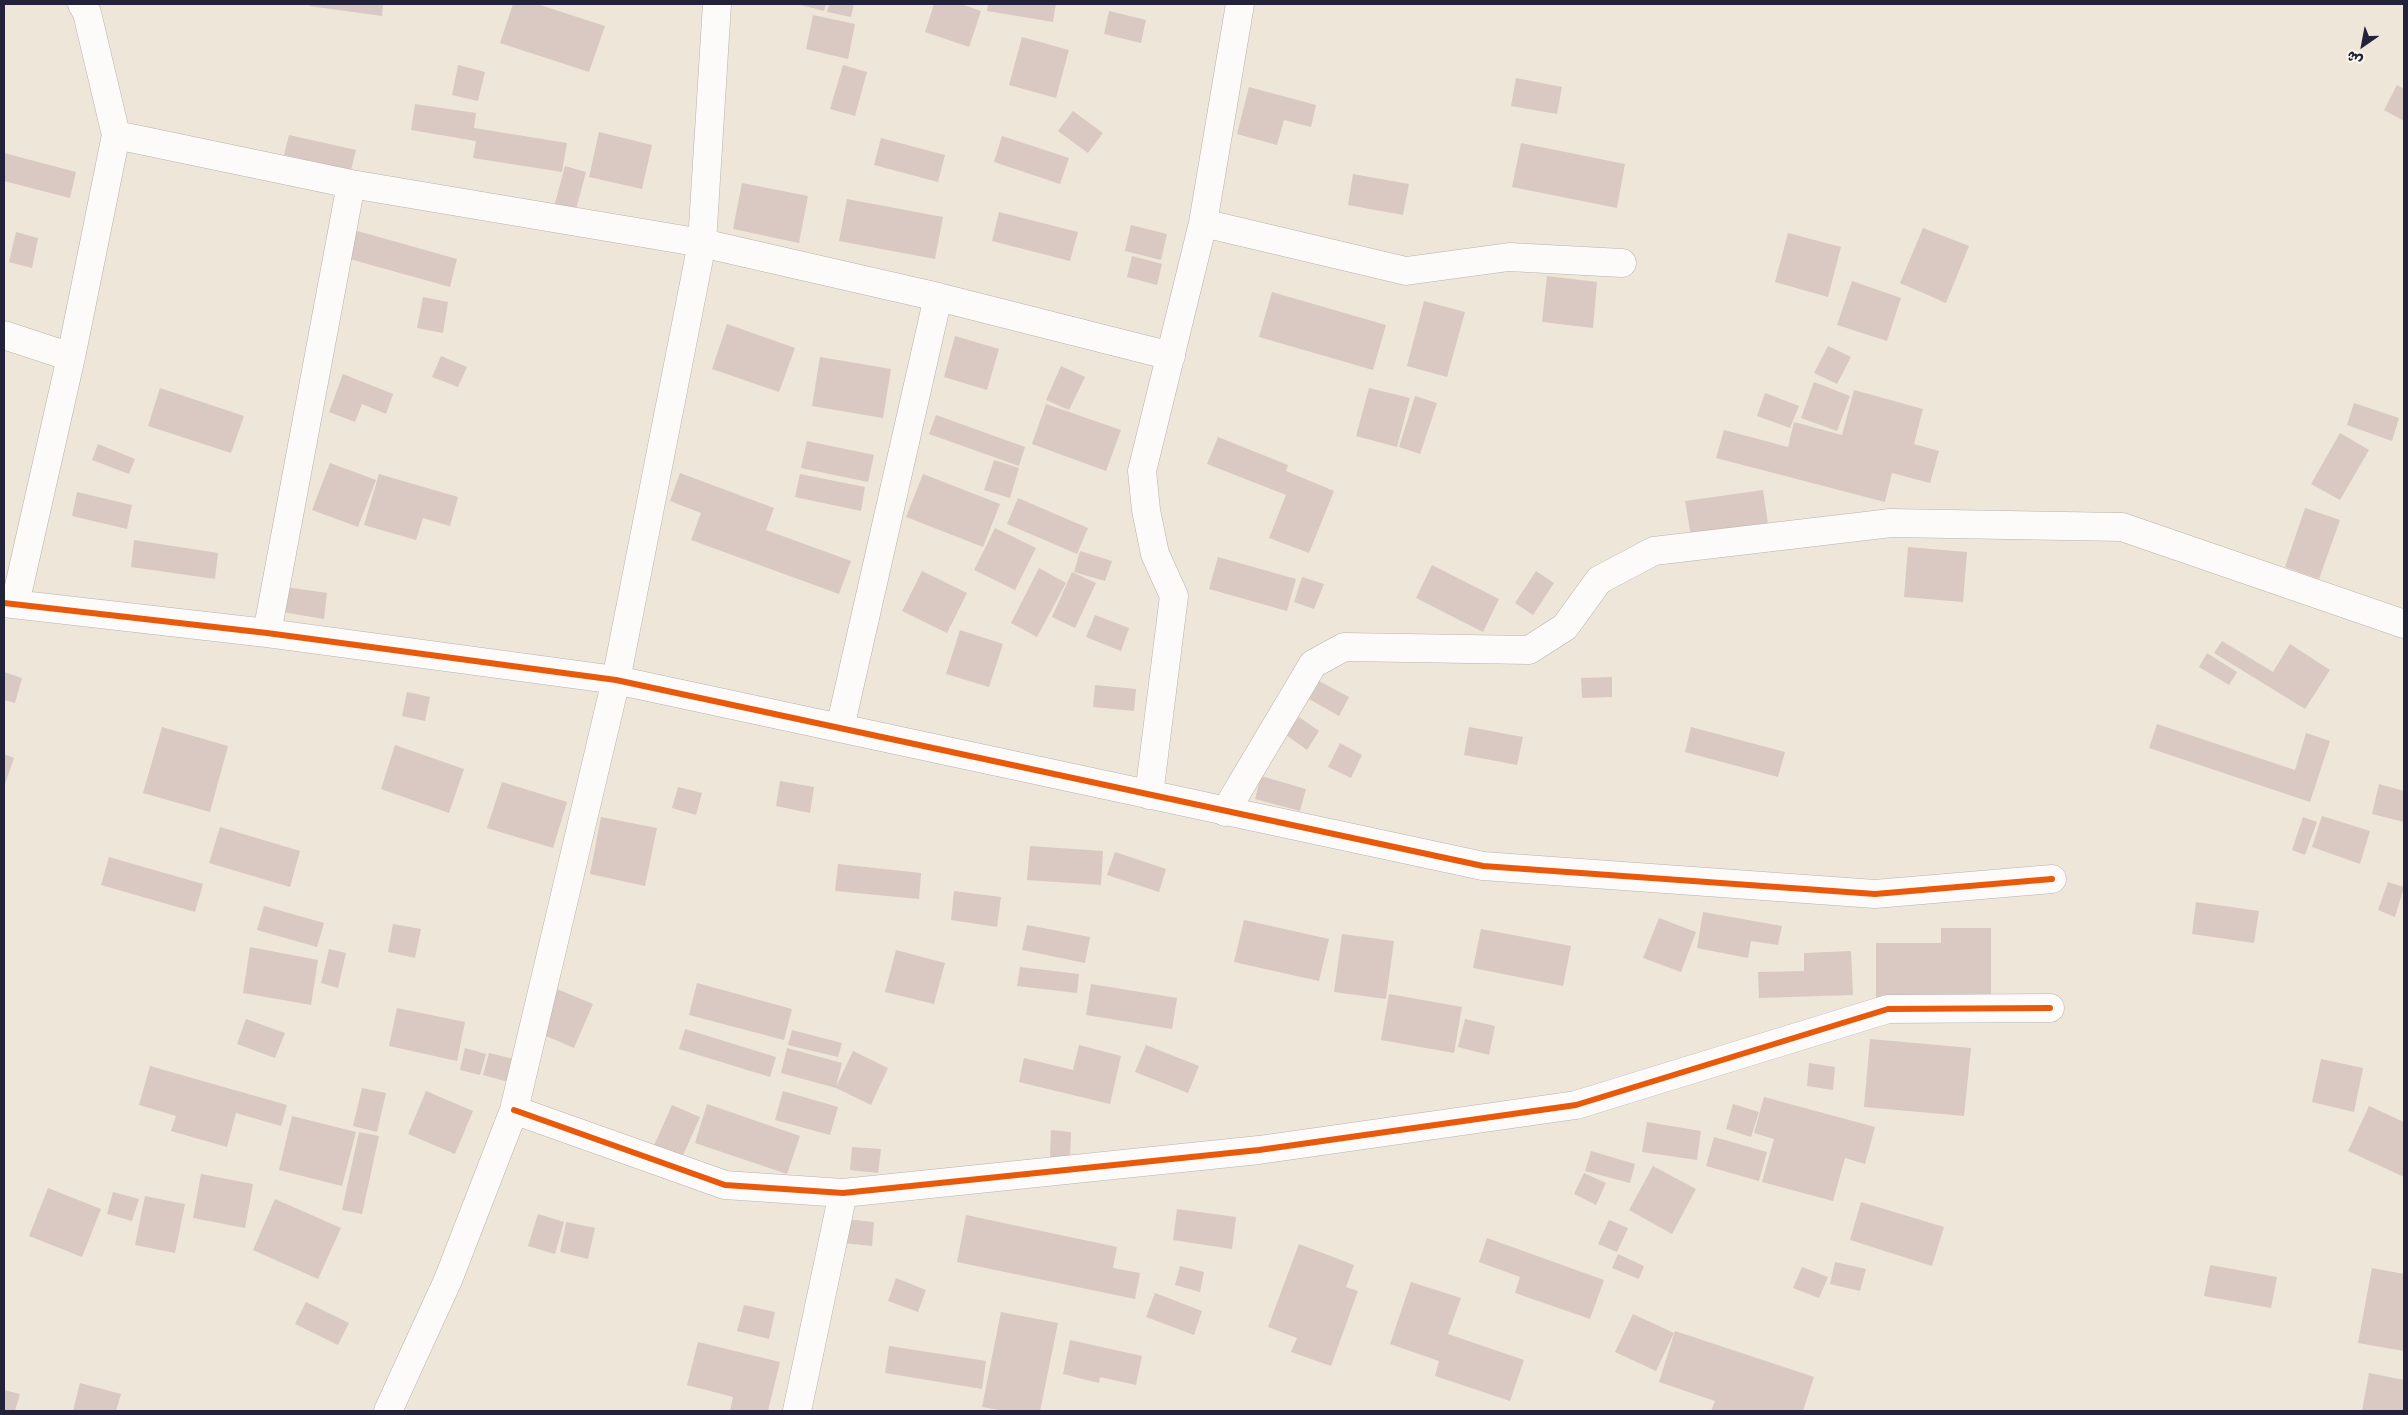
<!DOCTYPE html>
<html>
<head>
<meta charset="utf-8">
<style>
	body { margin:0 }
	#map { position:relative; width:2408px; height:1415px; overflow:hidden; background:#eee6d9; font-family:"Balsamiq Sans","Playpen Sans Arabic",sans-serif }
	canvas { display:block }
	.frame { position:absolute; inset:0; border:5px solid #22223b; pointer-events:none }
	.north { position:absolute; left:2338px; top:20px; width:50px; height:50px; -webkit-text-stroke:4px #fbf7ec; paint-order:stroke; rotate:213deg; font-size:14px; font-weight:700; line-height:20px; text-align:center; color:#22223b }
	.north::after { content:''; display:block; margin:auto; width:18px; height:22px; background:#22223b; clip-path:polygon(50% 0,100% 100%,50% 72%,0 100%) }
</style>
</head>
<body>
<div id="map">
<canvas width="2408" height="1415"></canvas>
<div class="frame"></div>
<div class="north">ش</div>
</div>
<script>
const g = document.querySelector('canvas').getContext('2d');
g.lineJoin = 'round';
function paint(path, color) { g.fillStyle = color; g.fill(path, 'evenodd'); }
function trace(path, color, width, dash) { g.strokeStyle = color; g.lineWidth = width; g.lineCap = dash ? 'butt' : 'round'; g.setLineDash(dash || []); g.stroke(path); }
paint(new Path2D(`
	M309,4H383L382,16L309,6Z
	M513,4H537L605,26L589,72L500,43Z
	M797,4H826L824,11Z
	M829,4H854L851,17L827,12Z
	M934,4H961L981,11L969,47L925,32Z
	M988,4H1056L1053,22L987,11Z
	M1109,11L1146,20L1141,43L1104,34Z
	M813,15L855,24L848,59L806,49Z
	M1022,37L1069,50L1056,98L1009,85Z
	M458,65L485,72L478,101L452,95Z
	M843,65L867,72L855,116L830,109Z
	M1516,78L1562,87L1557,114L1511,106Z
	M2397,85L2404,89V121L2384,110Z
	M1249,87L1316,105L1311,127L1284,120L1277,145L1237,134Z
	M415,104L476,113L474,128L567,143L562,172L473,158L476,141L411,130Z
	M1073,111L1103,133L1088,153L1058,131Z
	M599,132L652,145L642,189L589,177Z
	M289,135L356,150L351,170L284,155Z
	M1002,136L1069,158L1060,184L994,162Z
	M881,138L945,155L938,182L874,165Z
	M1521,143L1625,164L1617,208L1512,187Z
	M4,153L76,172L70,198L4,181Z
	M565,166L586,172L575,213L554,207Z
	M1353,174L1409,184L1403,215L1348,205Z
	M742,183L808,196L799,243L733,229Z
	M847,199L943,217L935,259L839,241Z
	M999,212L1078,232L1070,261L992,241Z
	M1131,225L1167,234L1161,260L1125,251Z
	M347,228L457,259L450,287L339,256Z
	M1923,228L1969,246L1946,303L1900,283Z
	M16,232L38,238L32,268L9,262Z
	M1788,233L1841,247L1828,297L1775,282Z
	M1132,256L1162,264L1157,285L1127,277Z
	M1547,276L1597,282L1593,328L1542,322Z
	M1852,281L1901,298L1887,341L1837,325Z
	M1272,292L1386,325L1373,370L1259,337Z
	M423,297L448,302L443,333L417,328Z
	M1424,301L1465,312L1447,377L1407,366Z
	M727,324L795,348L779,392L712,369Z
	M955,336L999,349L987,390L944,377Z
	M1828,346L1851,357L1837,384L1814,373Z
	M441,356L467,367L458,387L432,377Z
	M820,357L891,369L883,418L812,406Z
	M1061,366L1085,377L1069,410L1046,400Z
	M343,374L393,394L386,414L362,404L355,422L329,412Z
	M1814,382L1850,396L1837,431L1801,418Z
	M160,388L244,416L231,453L148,426Z
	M1369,388L1410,398L1397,447L1356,436Z
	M1854,390L1923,409L1914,444L1939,451L1930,483L1892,473L1885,502L1716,458L1724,430L1788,447L1794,422L1842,435Z
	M1765,393L1799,406L1790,428L1757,416Z
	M1415,396L1437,403L1420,454L1399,447Z
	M2354,403L2399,418L2392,441L2347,425Z
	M1046,404L1121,430L1106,471L1032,444Z
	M936,415L1025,447L1019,466L929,434Z
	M2340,433L2369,450L2340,500L2311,484Z
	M1218,437L1288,465L1286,471L1334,491L1309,553L1269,538L1286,495L1207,464Z
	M807,441L874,455L868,482L801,468Z
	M98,444L135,459L129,474L92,460Z
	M994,460L1019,468L1010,498L984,490Z
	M330,463L376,480L358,527L312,510Z
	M680,473L774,508L766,530L851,561L839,594L691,540L701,513L670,501Z
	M379,474L458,497L450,526L423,518L416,540L364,525Z
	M800,474L865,487L861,511L795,497Z
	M923,474L1000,504L983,547L906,517Z
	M1763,490L1769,531L1692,542L1685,501Z
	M77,492L132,505L127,529L72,516Z
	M1018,498L1088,528L1077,554L1007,524Z
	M2305,508L2340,520L2319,579L2285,567Z
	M995,528L1036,548L1015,590L974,570Z
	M134,540L218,553L215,579L131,567Z
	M1908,547L1967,552L1963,602L1904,597Z
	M1080,551L1112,561L1105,581L1074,572Z
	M1218,557L1296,579L1287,611L1209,589Z
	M1432,565L1499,599L1483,632L1416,598Z
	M1039,568L1066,583L1037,637L1011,623Z
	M922,571L967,593L947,633L902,611Z
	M1536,571L1554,583L1533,615L1515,603Z
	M1072,572L1096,583L1075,628L1052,617Z
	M1302,577L1324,584L1314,609L1294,602Z
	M286,587L327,593L324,619L282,612Z
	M1095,615L1129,628L1121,651L1086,637Z
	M960,630L1003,644L989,687L946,674Z
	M2222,641L2273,672L2290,644L2330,670L2305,709L2214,653Z
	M2207,653L2237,672L2229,685L2199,667Z
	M4,672L22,678L15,703L4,700Z
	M1612,677V697L1582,698L1581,678Z
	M1319,681L1349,697L1339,716L1309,699Z
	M1095,685L1136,689L1134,711L1093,707Z
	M407,692L430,697L425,721L402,716Z
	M1299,717L1319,731L1307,750L1286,735Z
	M2157,724L2295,770L2306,733L2330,741L2310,802L2149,748Z
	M162,727L228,746L210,812L143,793Z
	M1469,727L1523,737L1517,765L1464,755Z
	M1691,727L1785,752L1778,777L1685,752Z
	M1340,743L1362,755L1351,778L1328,767Z
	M395,745L464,769L449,813L381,789Z
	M4,754L14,758L4,787Z
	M1261,776L1306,789L1300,811L1255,799Z
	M780,781L814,787L810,813L776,806Z
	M502,782L567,802L553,848L487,828Z
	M2379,784L2404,791V822L2372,814Z
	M678,787L702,793L696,815L672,808Z
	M2322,816L2370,831L2360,864L2312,847Z
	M601,817L657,828L645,886L590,874Z
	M2303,817L2317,822L2305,855L2292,850Z
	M220,827L300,851L290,887L209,863Z
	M1030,846L1103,851L1101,885L1027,880Z
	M1115,852L1166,869L1159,892L1107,875Z
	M109,857L203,884L195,912L101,885Z
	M838,864L921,873L919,899L835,891Z
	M2388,882L2404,887L2395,917L2378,910Z
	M954,891L1001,897L997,927L951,920Z
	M2196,902L2259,911L2254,943L2192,934Z
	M264,906L324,923L317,947L257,930Z
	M1703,912L1782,926L1778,945L1751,941L1748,958L1697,948Z
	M1659,918L1696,932L1681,972L1643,958Z
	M1244,920L1329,939L1319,981L1234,962Z
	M393,924L421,929L415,958L388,952Z
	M1027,925L1090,937L1085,963L1022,950Z
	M1941,928H1991V999L1876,998V943H1941Z
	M1481,929L1571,946L1563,986L1473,968Z
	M1342,934L1394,941L1386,999L1334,992Z
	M250,947L318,960L311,1005L243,993Z
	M329,949L346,953L338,988L321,983Z
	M896,950L945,963L934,1004L885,992Z
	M1851,951L1853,995L1759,998L1758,972L1804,971V953Z
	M1020,967L1079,974L1077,993L1017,986Z
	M697,983L792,1009L784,1040L689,1015Z
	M1091,984L1177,998L1172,1029L1086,1015Z
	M557,989L593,1004L574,1048L539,1033Z
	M1389,994L1462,1007L1454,1053L1381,1040Z
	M397,1008L465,1022L457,1061L389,1046Z
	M246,1019L285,1033L275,1058L237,1044Z
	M1465,1019L1495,1026L1489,1055L1458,1047Z
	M685,1029L776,1057L770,1077L679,1049Z
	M792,1030L842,1043L838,1057L788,1045Z
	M1870,1039L1971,1048L1964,1116L1864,1107Z
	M1079,1045L1121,1056L1110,1104L1019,1082L1024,1058L1073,1070Z
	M1146,1045L1199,1066L1188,1093L1135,1072Z
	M465,1048L486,1054L480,1075L460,1070Z
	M787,1048L842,1063L836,1087L853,1051L888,1068L871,1105L836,1088L781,1073Z
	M489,1053L514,1059L508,1082L483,1075Z
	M2321,1059L2363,1068L2354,1112L2312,1102Z
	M1809,1063L1835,1067L1833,1090L1807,1086Z
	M150,1066L287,1105L281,1126L236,1113L227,1147L171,1131L176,1116L139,1105Z
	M362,1088L386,1093L377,1132L353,1126Z
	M426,1091L473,1111L455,1154L408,1134Z
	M783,1091L838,1107L830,1135L775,1120Z
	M1764,1097L1875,1127L1865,1164L1845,1158L1833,1201L1762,1182L1774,1139L1754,1133Z
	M707,1104L800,1136L787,1174L695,1143Z
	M1733,1104L1759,1112L1751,1137L1726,1129Z
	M672,1105L700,1117L680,1162L652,1150Z
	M2369,1106L2404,1122V1177L2348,1151Z
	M292,1116L356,1132L342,1186L279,1170Z
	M1647,1122L1701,1131L1697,1160L1642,1152Z
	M1051,1130L1071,1132L1070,1159L1050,1158Z
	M359,1132L379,1136L362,1214L342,1210Z
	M1714,1137L1767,1152L1759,1181L1706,1166Z
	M852,1147L881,1149L878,1173L850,1170Z
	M1591,1151L1635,1164L1630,1183L1585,1171Z
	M1653,1166L1696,1189L1672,1234L1629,1210Z
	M1584,1173L1606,1183L1596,1205L1574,1194Z
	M201,1174L253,1184L245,1228L193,1218Z
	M48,1188L101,1209L82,1257L29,1236Z
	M113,1192L139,1199L132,1221L107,1214Z
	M145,1196L185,1204L175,1253L135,1245Z
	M275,1199L341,1228L318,1279L253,1250Z
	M1861,1202L1944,1227L1932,1266L1850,1240Z
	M1177,1209L1236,1217L1232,1249L1173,1240Z
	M538,1214L564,1222L555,1254L528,1246Z
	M966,1215L1117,1247L1113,1268L1140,1273L1135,1299L957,1262Z
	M845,1219L874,1222L872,1246L843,1243Z
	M1609,1220L1628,1228L1617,1252L1598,1244Z
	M566,1222L595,1228L588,1259L560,1252Z
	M1487,1238L1604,1280L1590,1319L1515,1293L1520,1277L1479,1262Z
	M1299,1244L1354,1265L1346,1287L1358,1291L1331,1366L1291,1352L1297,1338L1268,1327Z
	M1618,1254L1644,1266L1639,1279L1612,1268Z
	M1835,1262L1866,1269L1860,1291L1830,1284Z
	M2210,1265L2277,1277L2271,1308L2204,1296Z
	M1180,1266L1204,1272L1200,1292L1175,1285Z
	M1802,1267L1828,1277L1819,1298L1793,1288Z
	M2372,1268L2404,1274V1351L2358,1343Z
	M896,1278L926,1290L918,1312L888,1301Z
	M1411,1282L1461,1298L1448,1334L1524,1360L1510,1401L1435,1376L1439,1361L1390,1344Z
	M1155,1293L1202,1311L1194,1335L1146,1317Z
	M306,1302L349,1323L338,1345L295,1324Z
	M744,1305L775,1312L769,1339L737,1331Z
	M1001,1312L1058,1323L1040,1411H1004L982,1407Z
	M1633,1314L1674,1333L1656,1371L1615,1352Z
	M1675,1331L1814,1377L1803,1411H1711L1715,1401L1659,1382Z
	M1070,1340L1142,1356L1136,1385L1100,1377L1099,1383L1063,1374Z
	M698,1342L780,1362L768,1411H730L733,1397L687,1385Z
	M889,1346L986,1361L982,1389L885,1373Z
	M2369,1373L2404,1380V1411H2362Z
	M80,1383L121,1394L116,1411H73Z
	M4,1390L20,1394L15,1411H4Z`), '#d9c9c2');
const minor = new Path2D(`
	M116,135L351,184L702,243L938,297L1171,356
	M1203,223L1406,271L1509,257L1622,263
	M4,335L71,357
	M4,603L267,633L616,680L1483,866L1875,894L2052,879
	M15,604L71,357L116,135L87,13L82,4
	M267,633L351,184
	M840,728L938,297
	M1149,795L1174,596L1155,554L1146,510L1142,471L1203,223L1240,4
	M1225,812L1313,664L1344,647L1529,650L1565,627L1599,580L1654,551L1891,523L2122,527L2404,624
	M514,1110L725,1185L843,1193L1259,1150L1576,1105L1888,1009L2050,1008
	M388,1411L448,1280L514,1110L616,680L702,243L717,4
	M797,1411L843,1193`);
trace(minor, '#b7b2ac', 29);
trace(minor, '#fcfbf9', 28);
trace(new Path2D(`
	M4,603L267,633L616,680L1483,866L1875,894L2052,879
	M514,1110L725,1185L843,1193L1259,1150L1576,1105L1888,1009L2050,1008`), '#e8590c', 6);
</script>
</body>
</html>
